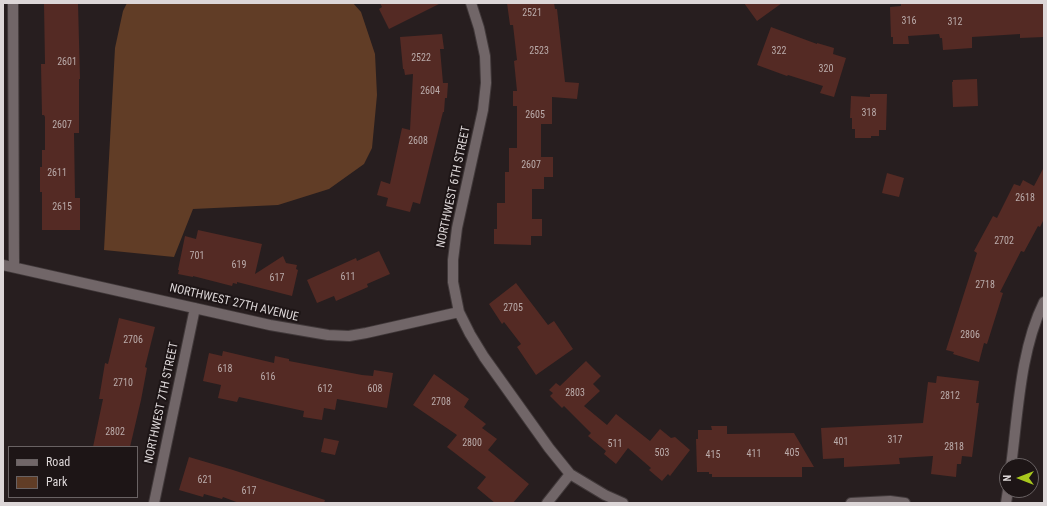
<!DOCTYPE html>
<html>
<head>
<meta charset="utf-8">
<style>
	body { margin:0 }
	#map { position:relative; width:1047px; height:506px; overflow:hidden; background:#271e1f; font-family:"Roboto Condensed",sans-serif }
	canvas { display:block }
	.frame { position:absolute; inset:0; border:4px solid #dcd6d7; pointer-events:none }
	.legend { position:absolute; left:8px; top:446px; width:130px; height:52px; box-sizing:border-box; background:#1d1516; border:1px solid #696263; margin:0; padding:5px 7px; list-style:none; font-size:12px; color:#dcd6d7 }
	.legend li { display:flex; align-items:center; gap:8px; height:20px }
	.legend b { width:20px; border:1px solid #696263 }
	.north { position:absolute; left:999px; top:458px; width:40px; height:40px; box-sizing:border-box; background:#1d1516; border:1px solid #696263; border-radius:50%; rotate:270deg; font-size:11px; font-weight:700; line-height:16px; text-align:center; color:#dcd6d7 }
	.north::after { content:''; display:block; margin:auto; width:14px; height:18px; background:#a8c71d; clip-path:polygon(50% 0,100% 100%,50% 72%,0 100%) }
</style>
</head>
<body>
<div id="map">
<canvas width="1047" height="506"></canvas>
<div class="frame"></div>
<ul class="legend">
<li><b style="height:5px;background:#716668"></b>Road</li>
<li><b style="height:11px;background:#613d26"></b>Park</li>
</ul>
<div class="north">N</div>
</div>
<script>
const g = document.querySelector('canvas').getContext('2d');
g.lineJoin = 'round';
function paint(path, color) { g.fillStyle = color; g.fill(path, 'evenodd'); }
function trace(path, color, width, dash) { g.strokeStyle = color; g.lineWidth = width; g.lineCap = dash ? 'butt' : 'round'; g.setLineDash(dash || []); g.stroke(path); }
function write(font, color, halo, rows, align = 'center') {
  g.font = font + ' "Roboto Condensed",sans-serif'; g.lineWidth = 4; g.setLineDash([]); g.textBaseline = 'middle'; g.strokeStyle = halo; g.fillStyle = color; for (const [text, x, y, turn = 0] of rows) {
    g.save(); g.translate(x, y); g.rotate((+turn || 0) * Math.PI / 180); g.textAlign = isNaN(turn) ? turn : align; if (halo) g.strokeText(text, 0, 0); g.fillText(text, 0, 0); g.restore();
  }
}
paint(new Path2D(`
	M127,3H353L361,12L375,54L377,95L372,148L364,164L329,189L278,205L193,209L174,257L104,250L115,48L123,11Z`), '#613d26');
paint(new Path2D(`
	M44,3H78L80,79H79V133H74L75,198H80V230H42V192H40V167H42V150H45V117L44,115H42L41,64H45Z
	M380,3H441L389,29L379,9L382,7Z
	M507,3H554L555,9H557L565,82L579,83L577,99L552,97V124H541V157H553V177H544V189H532V219H542V236H531V245L494,244V229H497V203H505V172H509V148H517V106H513V91H517L514,61L517,60L513,25H510Z
	M744,3H782L757,21Z
	M908,3L1044,4V37L1020,38V34L972,37V48L943,50L942,38H940L939,34L908,36L909,44H893V37H891L890,7L901,6V4Z
	M771,27L817,44V43L834,48L833,54L846,58L834,97L820,93L823,86L788,75L787,76L757,65Z
	M442,34L444,49H440L443,83H448L447,98H445L444,112H443L420,204L413,202L410,212L386,206L388,198L377,195L381,181L390,184L402,128L410,130L413,74L405,75L404,69H403L400,37Z
	M977,79L978,106L953,107L952,82H953V80Z
	M870,94H887L886,130H879V136H871V138H855V129H852V118H850L851,96L870,97Z
	M1044,167V219L1040,227L1038,226L1024,252L1021,251L1000,292L1003,293L987,344L984,343L979,362L953,354L954,352L946,350L977,253L974,251L993,216L997,218L1014,184L1020,186L1023,180L1034,186Z
	M887,173L904,178L899,197L882,193Z
	M198,230L262,244L255,274L283,256L286,263L297,265L296,269L298,270L292,296L237,282V284L233,283L232,286L193,276V277L178,274L179,270H178L185,236L196,239Z
	M379,251L390,274L367,284L368,287L336,301L334,296L317,303L307,280L356,258L357,261Z
	M516,283L548,325L554,321L573,349L536,375L517,347L521,344L504,322L502,324L489,304Z
	M119,318L155,327L145,367L147,368L141,400L130,447H93L103,399H99L105,363L108,364Z
	M223,351L274,363L275,356L289,359V361L362,375L373,376L374,370L393,373L387,408L337,399L335,410L324,408L322,420L303,417L304,411L239,397L237,402L218,398L221,385L203,381L209,353L222,356Z
	M586,361L601,376L593,384L600,391L584,406L607,425L616,414L650,441L660,429L671,438L675,437L690,450L670,476L668,474L662,481L649,470L651,468L628,448L616,464L604,454L606,451L588,436L591,433L564,406L562,408L550,396L553,393L549,390L556,383L560,386Z
	M434,374L469,399L464,407L486,424L482,428L497,439L488,450L529,484L513,503H495L477,488L486,477L447,447L457,435L413,405Z
	M937,376L979,381L976,403H979L972,457L962,456L961,464H957L956,477L931,474L933,456L899,458L900,464L844,467V458L823,459L821,428L923,423L928,382L936,383Z
	M711,426H727V434L794,433L814,467H802V477H712V474H709V472H697L696,439H698V430H712Z
	M324,438L339,441L335,455L321,452Z
	M189,457L233,470L325,500L324,503H239L223,497L222,499L204,494L203,497L179,490Z`), '#542a24');
const street = new Path2D(`
	M13,3L14,266
	M471,3L479,28L485,56L486,83L483,110L457,228L453,260V282L459,312L470,334L484,357L549,448L570,474L605,495L623,503
	M3,265L270,325L328,335L349,336L366,333L459,312
	M1011,466C1018,414 1020,350 1044,302
	M154,503L195,308
	M547,503L570,474
	M851,503L890,501L905,503
	M1006,503L1008,490`);
trace(street, '#41393a', 12);
trace(street, '#716668', 10);
write('10px', '#baabaa', null, [
	["2521",532,13],
	["316",909,21],
	["312",955,22],
	["2523",539,51],
	["322",779,51],
	["2522",421,58],
	["2601",67,62],
	["320",826,69],
	["2604",430,91],
	["318",869,113],
	["2605",535,115],
	["2607",62,125],
	["2608",418,141],
	["2607",531,165],
	["2611",57,173],
	["2618",1025,198],
	["2615",62,207],
	["2702",1004,241],
	["701",197,256],
	["619",239,265],
	["611",348,277],
	["617",277,278],
	["2718",985,285],
	["2705",513,308],
	["2806",970,335],
	["2706",133,340],
	["618",225,369],
	["616",268,377],
	["2710",123,383],
	["612",325,389],
	["608",375,389],
	["2803",575,393],
	["2812",950,396],
	["2708",441,402],
	["2802",115,432],
	["317",895,440],
	["401",841,442],
	["2800",472,443],
	["511",615,444],
	["2818",954,447],
	["503",662,453],
	["405",792,453],
	["411",754,454],
	["415",713,455],
	["621",205,480],
	["617",249,491]
]);
write('12px', '#dcd6d7', '#1d1516', [
	["NORTHWEST 6TH STREET",454,187,-78],
	["NORTHWEST 27TH AVENUE",234,303,13],
	["NORTHWEST 7TH STREET",162,403,-78]
]);
</script>
</body>
</html>
